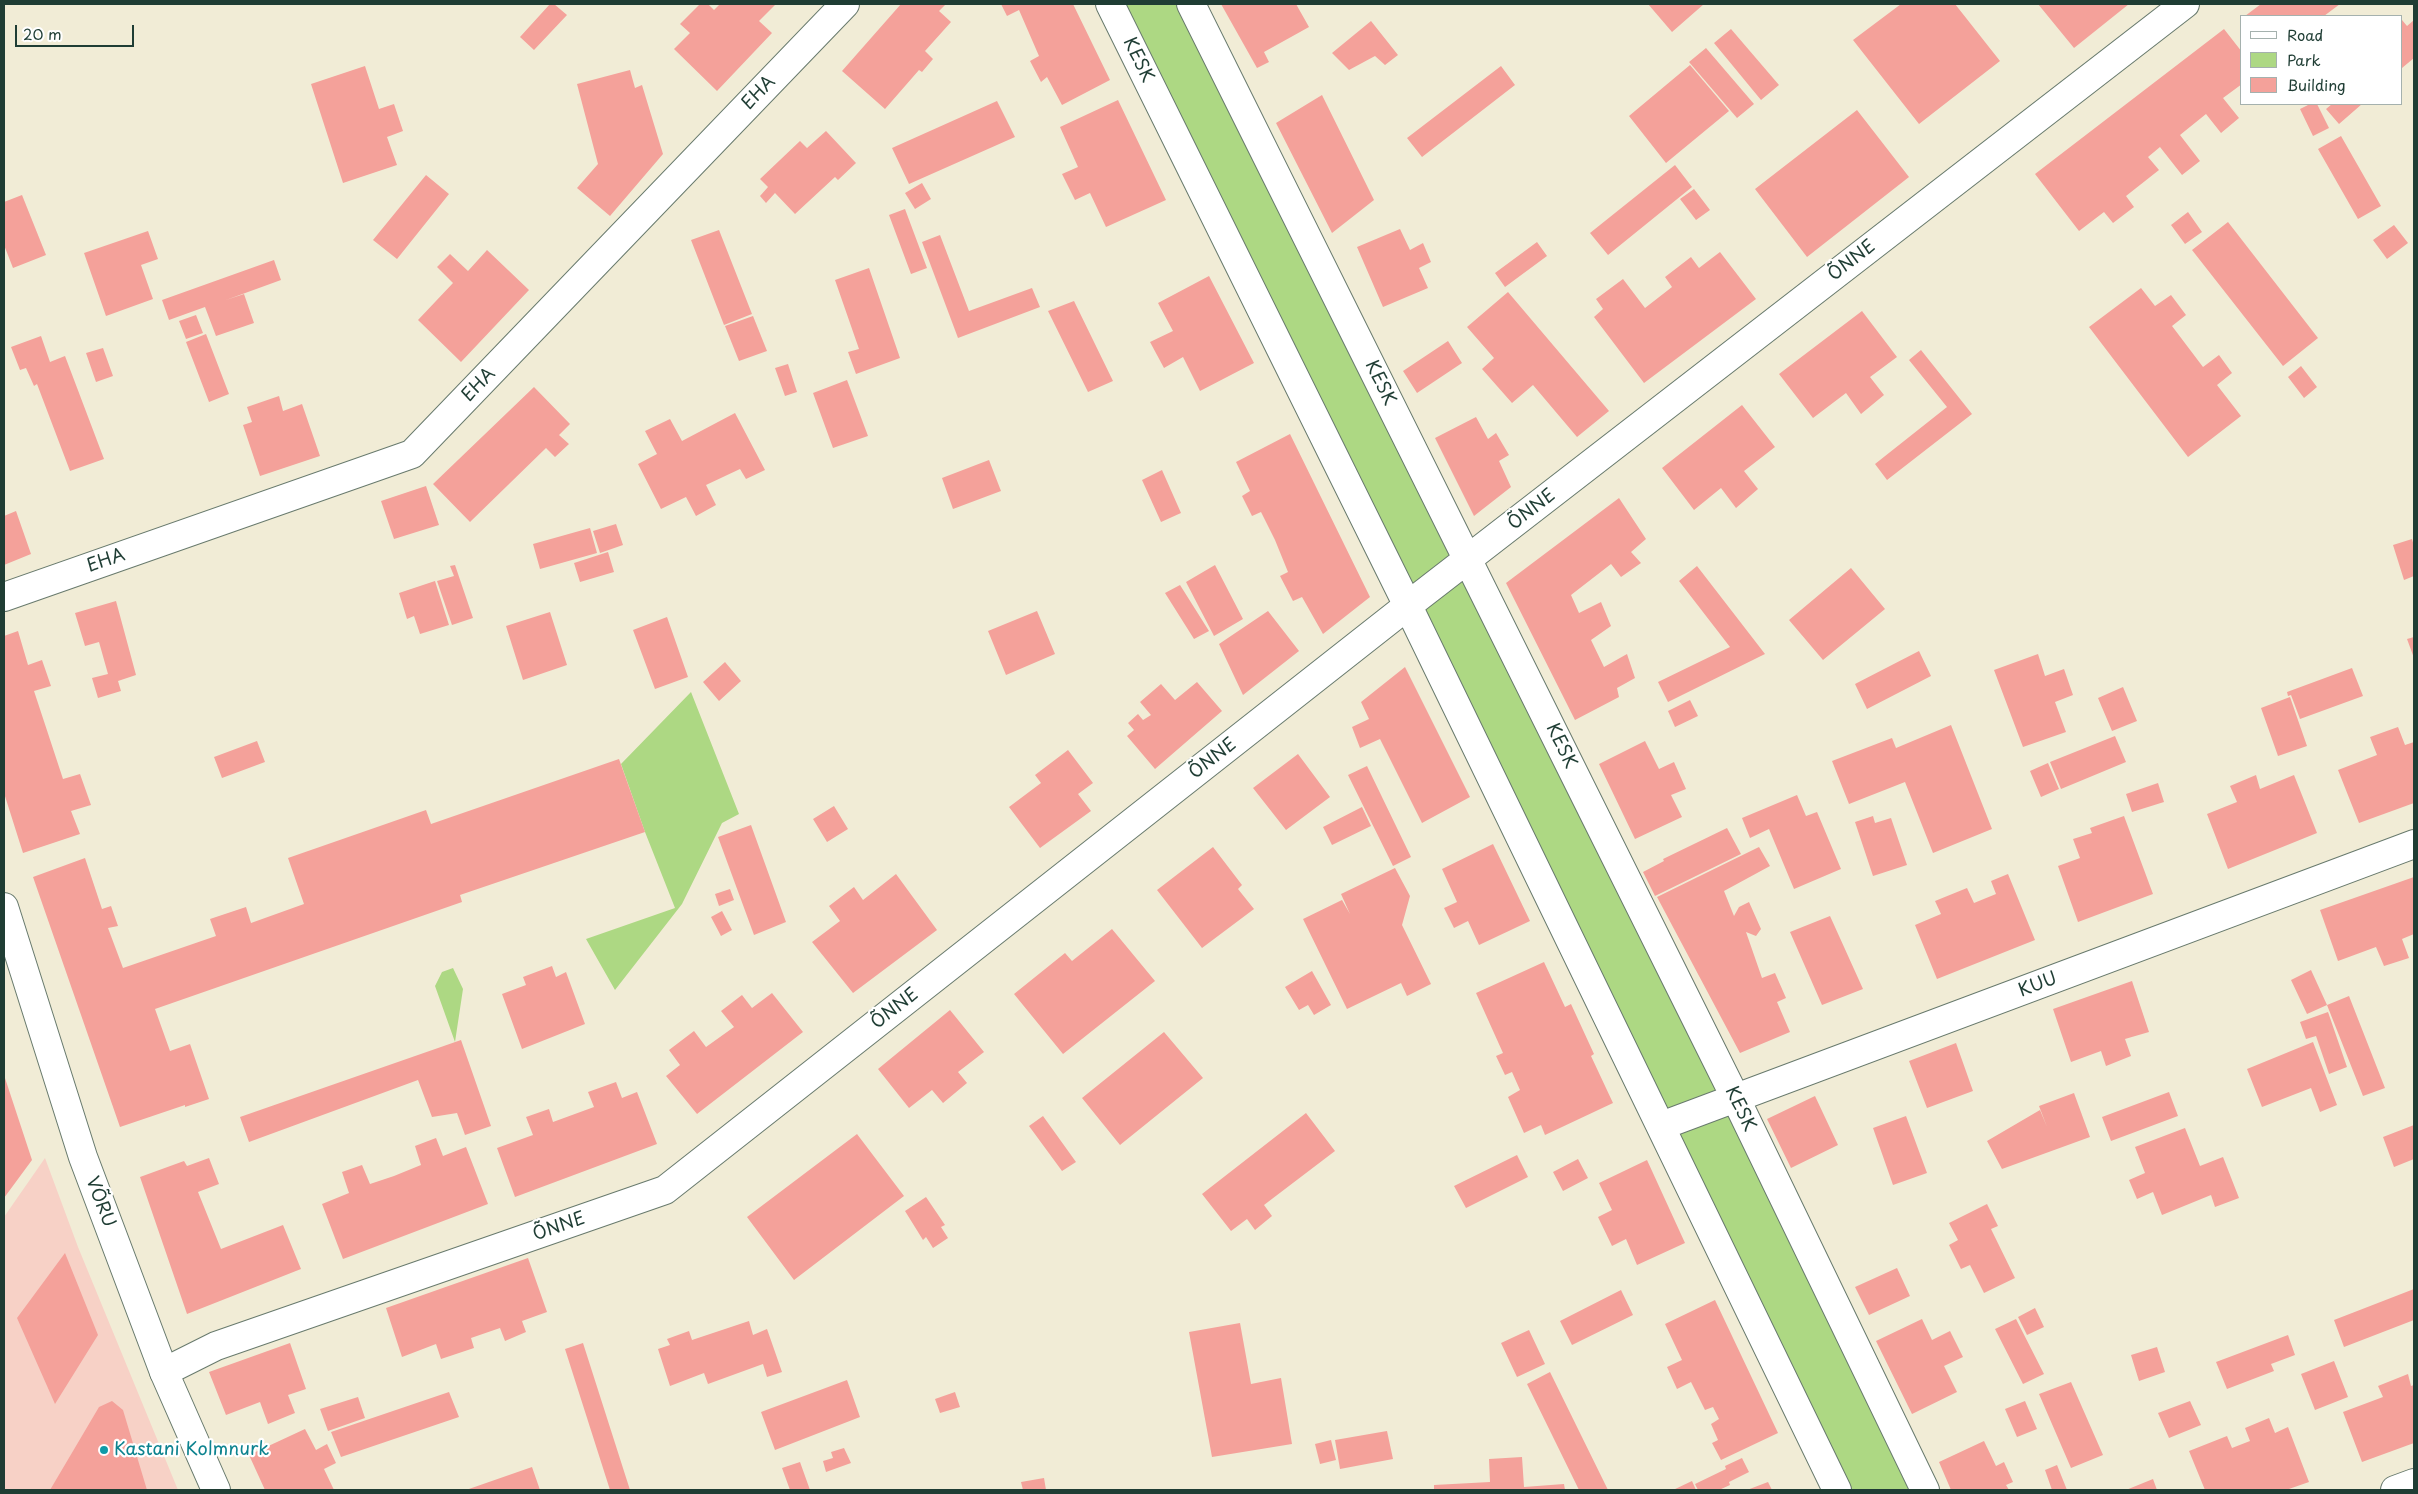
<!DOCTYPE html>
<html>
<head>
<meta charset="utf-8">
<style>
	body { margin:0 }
	#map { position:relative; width:2418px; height:1494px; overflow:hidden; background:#f1ecd6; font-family:"Playpen Sans",sans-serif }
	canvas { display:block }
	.frame { position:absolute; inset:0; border:5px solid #1f3d34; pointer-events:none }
	.legend { position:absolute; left:2240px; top:15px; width:162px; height:90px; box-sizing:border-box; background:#fff; border:1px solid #a5b1ae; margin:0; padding:6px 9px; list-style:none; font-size:15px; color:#1f3d34 }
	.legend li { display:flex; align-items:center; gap:10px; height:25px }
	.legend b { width:25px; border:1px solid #a5b1ae }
	.scale { position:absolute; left:15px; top:25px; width:119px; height:22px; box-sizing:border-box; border:2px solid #1f3d34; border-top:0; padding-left:6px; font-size:15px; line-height:18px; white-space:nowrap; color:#1f3d34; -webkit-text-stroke:4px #fff; paint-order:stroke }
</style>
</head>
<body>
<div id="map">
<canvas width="2418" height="1494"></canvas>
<div class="frame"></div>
<ul class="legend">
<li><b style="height:6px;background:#fff"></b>Road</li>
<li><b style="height:14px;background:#add883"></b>Park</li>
<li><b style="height:14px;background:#f4a19a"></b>Building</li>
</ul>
<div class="scale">20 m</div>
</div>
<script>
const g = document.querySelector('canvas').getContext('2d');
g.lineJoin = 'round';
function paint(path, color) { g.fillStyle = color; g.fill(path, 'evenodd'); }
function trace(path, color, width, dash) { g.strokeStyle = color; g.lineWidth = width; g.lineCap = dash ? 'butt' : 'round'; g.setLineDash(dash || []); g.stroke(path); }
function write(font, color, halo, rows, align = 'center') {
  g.font = font + ' "Playpen Sans",sans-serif'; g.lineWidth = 4.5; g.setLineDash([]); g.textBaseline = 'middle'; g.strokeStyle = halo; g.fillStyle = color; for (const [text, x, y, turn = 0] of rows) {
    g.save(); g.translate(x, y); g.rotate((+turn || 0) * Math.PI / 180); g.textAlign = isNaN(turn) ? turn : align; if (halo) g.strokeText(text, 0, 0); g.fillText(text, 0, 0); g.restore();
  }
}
paint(new Path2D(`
	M45,1158L78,1247L178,1490H4V1217Z`), '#f7d1c6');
paint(new Path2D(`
	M1110,4H1191L1925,1490H1837Z
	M691,692L739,814L722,823L682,904L615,990L586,939L675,908L645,832L621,764Z
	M453,968L463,989L455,1042L435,986L442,972Z`), '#add883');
paint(new Path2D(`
	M550,4H554L567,15L534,50L520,37Z
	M700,4H708L714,10L720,4H776L759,21L772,33L717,91L674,49L690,33L680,24Z
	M901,4H946L939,11L951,22L925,51L933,59L922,72L919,70L885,109L842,71Z
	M1001,4H1073L1110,80L1062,105L1047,77L1041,82L1030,61L1039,56L1019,10L1007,16Z
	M1221,4H1296L1309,27L1264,52L1269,62L1257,68Z
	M1648,4H1704L1672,32Z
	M1901,4H1955L2000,61L1919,124L1853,40Z
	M2038,4H2129L2074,48Z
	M2261,4H2340L2324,16H2245Z
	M2402,20L2407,26L2414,20V58L2402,68Z
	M1371,21L1398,55L1385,65L1375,56L1349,70L1332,53Z
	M1731,29L1779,85L1761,100L1714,43Z
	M2224,29L2242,52V84L2223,98L2239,118L2221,133L2206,114L2180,135L2200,161L2182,175L2160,147L2148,157L2159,170L2126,196L2134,207L2113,223L2104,212L2079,231L2035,174Z
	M1706,48L1754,104L1737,118L1689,62Z
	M1690,65L1729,111L1666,163L1629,116Z
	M365,66L379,109L394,104L403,131L387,137L397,165L343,183L311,84Z
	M1501,66L1515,85L1422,157L1407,138Z
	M630,70L635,88L642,85L663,154L610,216L577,188L598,164L577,84Z
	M1322,95L1374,200L1332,233L1276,123Z
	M1118,100L1166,200L1106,227L1090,193L1075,200L1062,174L1078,167L1060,127Z
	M997,101L1015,137L909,184L892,148Z
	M2310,104H2317L2329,128L2313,136L2300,109Z
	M2332,104H2362L2339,124L2326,109Z
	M1857,110L1909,177L1807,257L1755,189Z
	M826,131L856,163L838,180L835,177L795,214L775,193L766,203L760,196L768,187L760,179L800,141L807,148Z
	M2341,136L2381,206L2358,219L2318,149Z
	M1675,165L1692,187L1608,255L1590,233Z
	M426,175L449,194L397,259L373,240Z
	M922,183L931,199L915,209L905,193Z
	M1694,189L1710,210L1696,220L1680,199Z
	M22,195L46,255L13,268L4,245V202Z
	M905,209L927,268L911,274L889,215Z
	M2188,212L2202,232L2185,244L2171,225Z
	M2228,222L2318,338L2283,366L2192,250Z
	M2394,225L2408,243L2387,259L2373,240Z
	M1400,229L1410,250L1423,243L1431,262L1419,268L1428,288L1383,307L1357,247Z
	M719,230L752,314L724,325L691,240Z
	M148,231L158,259L141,265L153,299L106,316L84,253Z
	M940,235L969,311L1032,288L1040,307L958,338L922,242Z
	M1537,242L1547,256L1505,287L1495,273Z
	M487,250L529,290L461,362L418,320L453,283L437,267L450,254L468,271Z
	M1720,252L1756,299L1644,383L1594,317L1603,309L1596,299L1623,279L1645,308L1672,287L1665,277L1691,257L1699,268Z
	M274,260L281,280L226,300L244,294L254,323L216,336L205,307L169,320L162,300Z
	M869,268L900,358L856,374L848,352L859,349L835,280Z
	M1209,276L1254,363L1200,391L1183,357L1164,368L1150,342L1173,331L1158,303Z
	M2141,288L2155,306L2171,295L2186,315L2172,326L2203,367L2219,355L2232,373L2217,385L2241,416L2188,457L2089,327Z
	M1508,292L1609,411L1577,437L1533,385L1512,403L1482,369L1494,358L1467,327Z
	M1074,301L1113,381L1088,392L1048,311Z
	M1862,311L1897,357L1870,377L1884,395L1861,414L1846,393L1813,418L1779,374Z
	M196,315L203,333L186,339L179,321Z
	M753,316L767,351L739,361L725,326Z
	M206,334L229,394L209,402L186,342Z
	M41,336L50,362L65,356L104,459L70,471L37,384L34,386L26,368L20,370L11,347Z
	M1448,341L1462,363L1417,393L1403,371Z
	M103,348L113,376L96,382L86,353Z
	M1921,350L1972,414L1887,480L1875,464L1947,407L1909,360Z
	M788,364L797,392L785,396L775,368Z
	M2301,366L2317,387L2304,398L2288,377Z
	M847,380L868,436L833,448L813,393Z
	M534,387L570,424L559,435L569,444L555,457L546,448L470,522L433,484Z
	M279,396L283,411L302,404L320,456L260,476L243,425L252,422L247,407Z
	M1742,405L1775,447L1744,471L1758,489L1736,508L1721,488L1694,510L1662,468Z
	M735,413L765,470L746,479L740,469L706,485L716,505L696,516L686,497L661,509L638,464L657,454L645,431L670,419L682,441Z
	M1476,417L1488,439L1496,433L1509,455L1499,461L1511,487L1474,516L1435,438Z
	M1290,434L1370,597L1323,634L1302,597L1293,601L1280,576L1288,572L1275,540L1261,512L1252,516L1242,496L1250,491L1236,462Z
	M989,460L1001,491L953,509L942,478Z
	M1162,470L1181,513L1161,522L1142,480Z
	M426,486L439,525L394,539L381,501Z
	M1619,498L1646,539L1631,552L1641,563L1621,577L1611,564L1571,595L1579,613L1601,602L1611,626L1591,640L1604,667L1627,654L1635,678L1617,688L1619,697L1575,720L1506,583Z
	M16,511L31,554L4,565V516Z
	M616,524L623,545L600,553L593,531Z
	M590,528L597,553L540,569L533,544Z
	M2412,539L2414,546V576L2404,580L2393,545Z
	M608,552L614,572L580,582L574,563Z
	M455,565L473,618L452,625L437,581L454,576L450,566Z
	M1215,565L1243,619L1214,636L1186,582Z
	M1697,566L1765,654L1668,702L1658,682L1730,647L1679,581Z
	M1851,568L1885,609L1823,660L1789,620Z
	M435,581L449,625L420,634L414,616L407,619L399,593Z
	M1180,585L1209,631L1194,639L1165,593Z
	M116,601L136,675L118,681L121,691L98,698L92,678L108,674L99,642L85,646L75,613Z
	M1037,611L1055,654L1006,675L988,631Z
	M1268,611L1299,651L1243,695L1219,644Z
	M550,612L567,665L523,680L506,626Z
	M667,617L688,677L655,689L633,630Z
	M18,631L28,665L42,660L51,686L34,691L63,779L80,774L91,805L71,811L80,834L23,853L4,793V636Z
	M2414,637V658L2407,639Z
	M1919,651L1931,676L1867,709L1855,684Z
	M2038,654L2045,676L2064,669L2073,695L2055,702L2066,732L2023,747L1994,670Z
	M725,662L741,681L719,701L703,682Z
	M1405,667L1470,797L1422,823L1380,739L1360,748L1352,727L1369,719L1361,702Z
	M2352,668L2363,696L2300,719L2291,695L2288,696L2287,692Z
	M1197,682L1222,711L1155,769L1127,736L1134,730L1128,723L1138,714L1143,720L1151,715L1140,702L1161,684L1175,700Z
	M2123,687L2137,721L2112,731L2098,698Z
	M2290,697L2307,746L2278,756L2261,708Z
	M1690,700L1698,716L1675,727L1668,711Z
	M1951,725L1992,829L1933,853L1905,782L1849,804L1832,761L1892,738L1896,748Z
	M2398,727L2405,745L2414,742V803L2359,823L2338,770L2377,755L2370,737Z
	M2115,736L2126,762L2061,789L2050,762Z
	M257,741L265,762L222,778L214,757Z
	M1645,741L1659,769L1674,762L1686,789L1671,795L1682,817L1635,839L1599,764Z
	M1068,750L1093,783L1078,794L1091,811L1040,848L1009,807L1041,783L1035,775Z
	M1298,754L1330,797L1286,830L1253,788Z
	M619,759L645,832L460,895L462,902L155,1009L170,1051L190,1044L209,1099L185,1107V1105L120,1127L33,877L85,858L102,909L111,906L118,926L108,928L123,968L216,936L210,919L246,907L251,923L304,904L288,858L426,810L431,824Z
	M2048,763L2059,789L2041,797L2030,771Z
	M1367,766L1411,857L1393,866L1348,775Z
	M2256,775L2260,789L2294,775L2317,833L2228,869L2207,814L2237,802L2230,786Z
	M2158,783L2164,802L2132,812L2126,794Z
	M1797,795L1806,816L1817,812L1841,869L1794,889L1769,829L1750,838L1742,818Z
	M834,806L848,829L827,842L813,819Z
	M1362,807L1371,826L1332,845L1323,827Z
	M1873,816L1875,823L1891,818L1907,865L1873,876L1855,822Z
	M2124,816L2153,894L2078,922L2058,866L2080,858L2073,839L2092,833L2090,828Z
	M751,825L786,922L754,935L718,837Z
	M1727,828L1741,854L1655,896L1643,872L1664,861L1663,859Z
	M1493,844L1530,921L1479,945L1468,921L1454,928L1444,908L1457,902L1442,869Z
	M1213,847L1242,885L1238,889L1254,909L1202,948L1157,890Z
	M1759,847L1770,866L1724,891L1734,916L1739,907L1749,902L1761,929L1756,936L1746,932L1762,978L1775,973L1786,998L1777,1002L1790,1032L1740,1053L1657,897Z
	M1395,868L1410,896L1402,925L1431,984L1407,996L1401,983L1347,1009L1303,919L1342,900L1350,914L1341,894Z
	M896,874L937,930L853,993L812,942L840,921L829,906L854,887L863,900Z
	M2008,874L2035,940L1937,979L1915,925L1941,914L1935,901L1967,888L1974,903L1996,894L1991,881Z
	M2414,877V934L2402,939L2409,958L2384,966L2376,947L2338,961L2320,910Z
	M730,889L734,900L719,906L715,894Z
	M722,911L732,930L721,936L711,917Z
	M1830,916L1863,989L1822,1005L1790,932Z
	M1112,929L1155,981L1063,1054L1014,994L1065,953L1072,961Z
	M1544,962L1565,1007L1571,1004L1594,1054L1591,1056L1613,1103L1545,1135L1541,1125L1524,1133L1508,1097L1520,1090L1512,1072L1505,1075L1496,1056L1503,1053L1476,993Z
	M552,966L556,977L566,972L585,1024L522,1049L502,994L526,985L523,977Z
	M2311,970L2327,1005L2307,1014L2291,980Z
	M1312,971L1331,1005L1314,1015L1308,1005L1299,1010L1285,987Z
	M2132,981L2149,1032L2125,1039L2131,1056L2106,1066L2101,1051L2071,1062L2053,1009Z
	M772,993L803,1032L697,1114L666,1076L680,1065L669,1050L694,1031L706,1047L734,1027L721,1011L742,995L752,1008Z
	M2349,996L2385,1088L2363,1096L2327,1005Z
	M950,1010L984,1052L958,1072L967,1083L943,1103L932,1090L909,1108L878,1069Z
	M2328,1012L2347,1067L2329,1074L2316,1036L2306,1039L2300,1022Z
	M1164,1032L1203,1078L1120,1145L1082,1098Z
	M461,1040L491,1126L465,1135L457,1113L432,1117L418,1080L249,1142L240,1117Z
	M2313,1042L2337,1105L2320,1112L2311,1088L2262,1107L2247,1069Z
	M1956,1043L1973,1091L1927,1108L1909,1061Z
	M4,1075L32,1160L4,1198Z
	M616,1082L622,1098L637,1092L657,1144L515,1197L497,1148L533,1135L526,1117L549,1109L553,1122L594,1107L588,1092Z
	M2169,1092L2178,1116L2111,1141L2102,1117Z
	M2074,1093L2090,1137L2002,1169L1987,1141L2040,1110L2047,1127L2039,1106Z
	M1815,1096L1838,1145L1791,1168L1767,1119Z
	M1306,1113L1335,1151L1264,1205L1272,1216L1255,1230L1247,1219L1231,1231L1202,1194Z
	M1043,1116L1076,1162L1062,1171L1029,1126Z
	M1906,1116L1927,1173L1893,1185L1873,1128Z
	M2414,1125V1159L2394,1167L2383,1137Z
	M2185,1128L2200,1166L2223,1157L2239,1198L2215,1207L2211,1195L2162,1215L2153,1192L2137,1199L2129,1180L2145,1173L2135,1147Z
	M857,1134L904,1196L794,1280L747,1217Z
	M436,1138L443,1156L466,1147L488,1204L343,1259L322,1204L349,1193L342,1172L362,1165L370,1184L394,1176L421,1165L415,1146Z
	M1517,1155L1528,1177L1466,1208L1454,1186Z
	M209,1158L219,1184L198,1192L221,1249L283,1225L301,1269L187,1314L140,1177L184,1161L187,1166Z
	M1578,1159L1588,1178L1563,1191L1553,1172Z
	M1647,1160L1685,1243L1637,1265L1626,1239L1612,1246L1598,1217L1612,1210L1599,1183Z
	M926,1197L945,1225L941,1227L948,1238L933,1248L926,1237L923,1240L905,1211Z
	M1987,1204L1998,1226L1991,1229L2015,1278L1984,1293L1970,1265L1961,1269L1949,1245L1958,1240L1949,1223Z
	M65,1253L98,1335L55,1404L17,1318Z
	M528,1258L547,1312L522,1321L526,1332L505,1341L500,1328L471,1338L474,1348L441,1359L436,1344L402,1357L386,1308Z
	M1897,1268L1910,1296L1869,1315L1855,1287Z
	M2414,1289V1320L2344,1347L2334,1320Z
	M1621,1290L1633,1315L1572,1345L1560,1321Z
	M1715,1300L1778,1433L1721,1460L1712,1443L1718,1440L1711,1424L1719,1419L1713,1407L1705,1410L1691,1382L1677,1389L1667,1367L1682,1360L1665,1324Z
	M2035,1308L2044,1327L2027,1335L2018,1317Z
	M1922,1319L1932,1340L1950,1331L1963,1357L1944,1366L1957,1392L1912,1414L1876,1341Z
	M2016,1319L2044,1374L2023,1384L1995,1329Z
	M749,1321L753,1335L767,1329L782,1372L767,1377L763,1364L708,1384L704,1373L670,1386L658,1349L670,1345L667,1339L689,1331L692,1340Z
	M1240,1323L1251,1384L1281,1378L1292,1444L1212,1457L1189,1332Z
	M1529,1330L1545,1364L1517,1377L1501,1343Z
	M2288,1335L2295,1355L2271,1364L2274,1371L2227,1389L2216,1362Z
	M290,1343L306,1389L288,1395L295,1413L268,1424L260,1402L226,1415L209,1372Z
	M583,1343L630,1490H610L565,1349Z
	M2157,1347L2165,1372L2139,1381L2131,1355Z
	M2334,1361L2348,1397L2315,1410L2301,1374Z
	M1550,1372L1608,1490H1579L1527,1384Z
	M2408,1374L2411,1386L2414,1385V1443L2362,1462L2343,1412L2383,1397L2378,1386Z
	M847,1380L860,1417L775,1450L761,1412Z
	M2071,1382L2103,1455L2071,1468L2039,1394Z
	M449,1392L459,1417L341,1457L331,1432Z
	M955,1392L960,1407L940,1413L935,1399Z
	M358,1397L365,1418L328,1431L320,1409Z
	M112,1401L123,1410L147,1490H50L99,1407Z
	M2025,1401L2037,1429L2017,1437L2005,1409Z
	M2190,1401L2201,1425L2169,1438L2158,1413Z
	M2269,1418L2275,1433L2288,1427L2309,1482L2286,1490H2205L2189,1451L2227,1436L2232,1448L2250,1441L2245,1428Z
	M305,1429L316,1450L327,1444L336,1463L324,1469L334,1490H265L249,1455Z
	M1387,1431L1393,1459L1340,1469L1335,1440Z
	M1331,1440L1336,1460L1320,1464L1315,1444Z
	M1984,1441L1996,1466L2004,1462L2013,1482L2006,1485L2009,1490H1951L1939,1462Z
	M844,1448L851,1463L826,1472L823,1461L833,1458L831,1452Z
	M1522,1457L1524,1487L1564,1484L1565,1490H1434V1485L1490,1482L1489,1459Z
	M1742,1458L1749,1472L1729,1482L1730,1485L1719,1490H1698L1695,1484L1726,1469L1725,1466Z
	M800,1462L810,1490H790L782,1468Z
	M2057,1465L2067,1490H2052L2045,1470Z
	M532,1467L540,1490H466Z
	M1044,1478L1046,1490H1023L1021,1482Z
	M2153,1479L2157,1490H2126Z
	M1692,1481L1696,1490H1673Z
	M1768,1482L1772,1490H1747Z`), '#f4a19a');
const minor = new Path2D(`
	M1110,4L1408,606L1837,1490
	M1191,4L1735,1097L1925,1490
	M4,597L412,454L845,4
	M1661,1126L2414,844
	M164,1372L216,1346L665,1190L1420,596L2185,4
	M2395,1490L2414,1483`);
const major = new Path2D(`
	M4,907L83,1157L164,1372L216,1490`);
trace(minor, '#687a6d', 30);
trace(major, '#687a6d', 30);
trace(minor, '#fff', 28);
trace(major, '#fff', 28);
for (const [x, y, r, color] of [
	[104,1450,5,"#0f9aa8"]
]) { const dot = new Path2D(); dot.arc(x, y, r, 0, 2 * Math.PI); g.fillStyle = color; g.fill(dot); trace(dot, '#fff', 2); }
write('18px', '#1f3d34', '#fff', [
	["KESK",1138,60,64],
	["EHA",759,93,-46],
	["ÕNNE",1852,261,-38],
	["KESK",1380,383,64],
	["EHA",479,385,-46],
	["ÕNNE",1532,510,-38],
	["EHA",106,561,-19],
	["KESK",1561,746,64],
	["ÕNNE",1213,759,-38],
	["KUU",2038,985,-21],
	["ÕNNE",895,1009,-38],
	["KESK",1740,1109,64],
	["VÕRU",100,1202,69],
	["ÕNNE",559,1227,-19]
]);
write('18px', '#0d838f', '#fff', [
	["Kastani Kolmnurk",114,1450]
], 'left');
</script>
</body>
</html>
